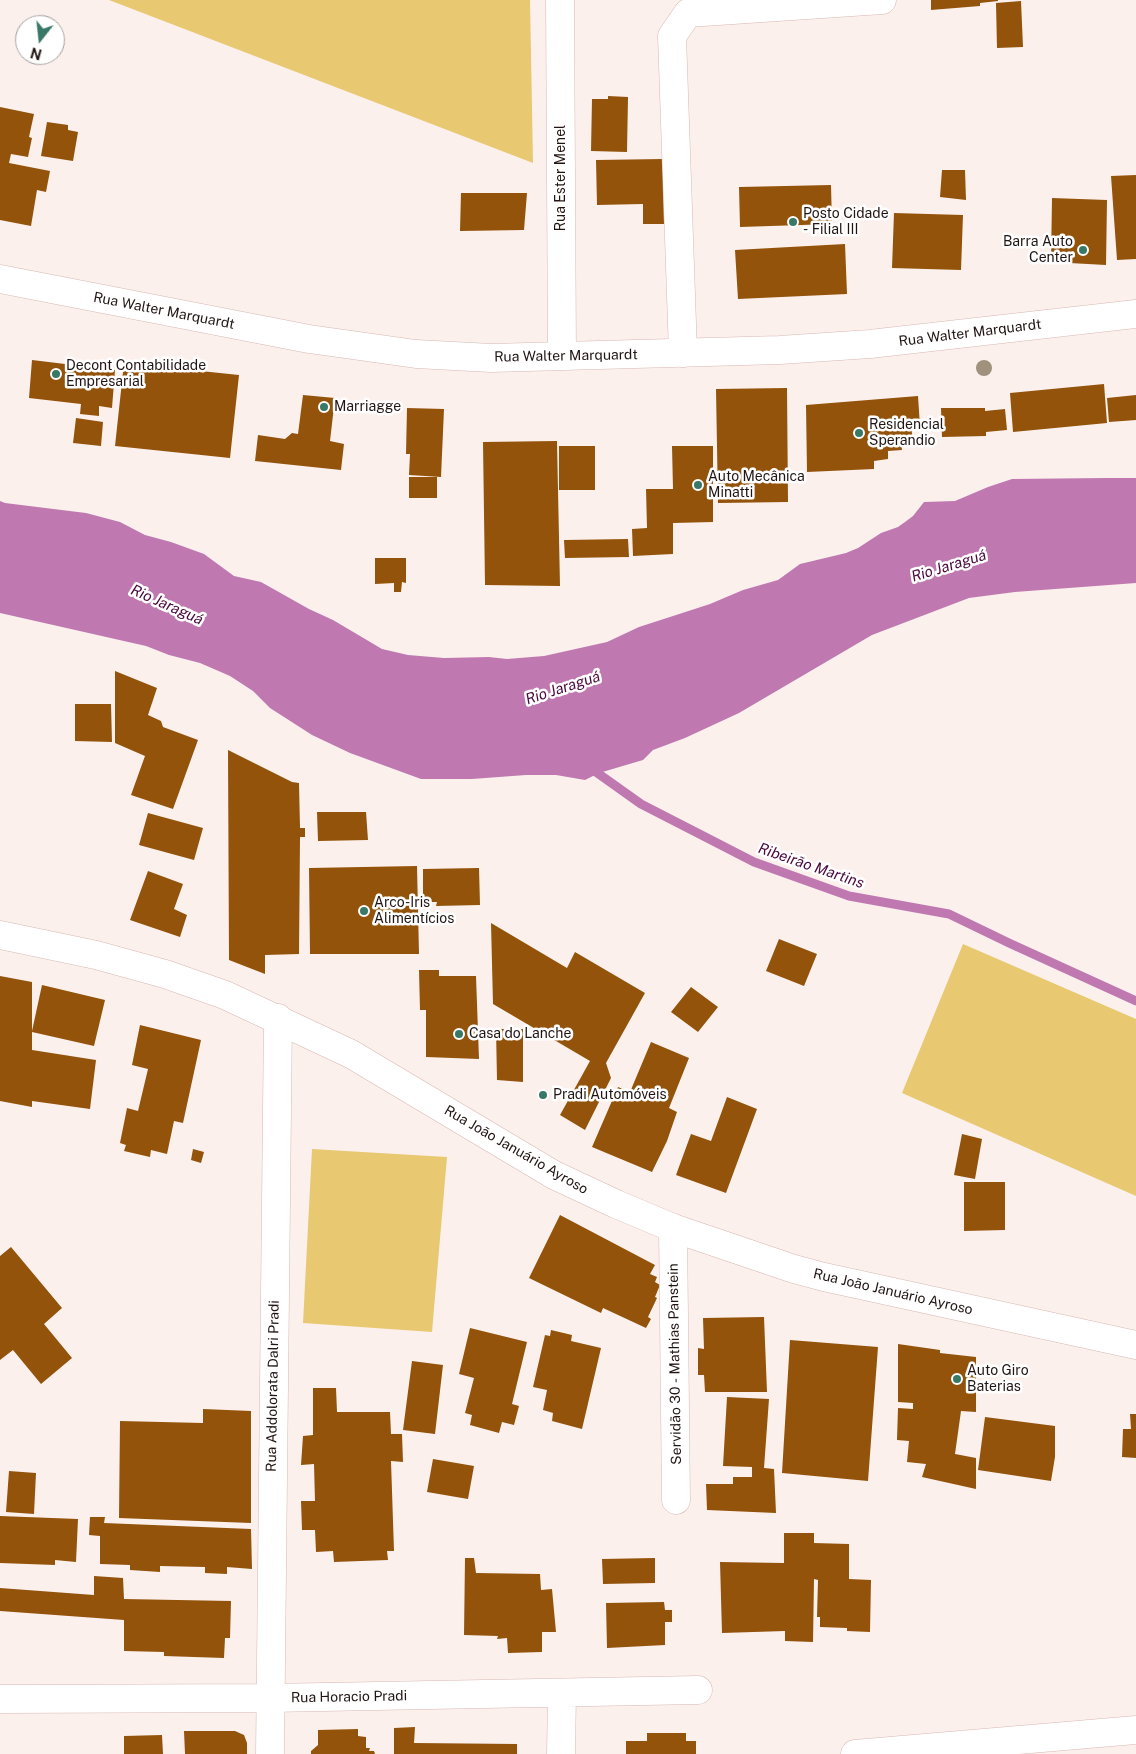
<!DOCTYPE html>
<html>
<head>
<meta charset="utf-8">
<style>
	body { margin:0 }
	#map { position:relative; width:1136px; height:1754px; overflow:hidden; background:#fcf0ed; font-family:"Public Sans",sans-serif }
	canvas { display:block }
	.north { position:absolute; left:15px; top:15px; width:50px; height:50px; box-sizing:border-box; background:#fff; border:1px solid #a6a1a1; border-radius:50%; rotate:196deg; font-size:14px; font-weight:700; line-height:20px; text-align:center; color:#201513 }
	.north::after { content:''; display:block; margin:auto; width:18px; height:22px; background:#387867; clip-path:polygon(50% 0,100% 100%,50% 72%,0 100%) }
</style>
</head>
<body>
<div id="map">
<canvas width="1136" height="1754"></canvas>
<div class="north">N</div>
</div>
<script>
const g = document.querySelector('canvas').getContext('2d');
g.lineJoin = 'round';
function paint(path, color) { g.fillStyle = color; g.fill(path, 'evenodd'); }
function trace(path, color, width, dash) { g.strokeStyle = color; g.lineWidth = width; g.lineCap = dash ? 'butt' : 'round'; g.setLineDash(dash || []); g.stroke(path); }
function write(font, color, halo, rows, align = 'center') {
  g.font = font + ' "Public Sans",sans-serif'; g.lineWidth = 5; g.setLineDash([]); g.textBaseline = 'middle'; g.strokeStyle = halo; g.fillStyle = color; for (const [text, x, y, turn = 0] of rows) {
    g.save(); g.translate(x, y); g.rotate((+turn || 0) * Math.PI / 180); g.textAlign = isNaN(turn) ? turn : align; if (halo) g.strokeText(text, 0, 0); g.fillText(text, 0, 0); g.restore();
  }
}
paint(new Path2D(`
	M109,0H530L533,163Z
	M963,944L1136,1019V1196L902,1093Z
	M312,1149L447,1157L432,1332L303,1323Z`), '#e9c872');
paint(new Path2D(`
	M1104,478H1136V583L1015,592L969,598L872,635L739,713L685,738L653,750L643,760L599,773L585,780L556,775H526L472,779H421L350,753L312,735L270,708L253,691L230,676L200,663L169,655L146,646L0,613V501L5,503L86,513L120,522L145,535L171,542L204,554L234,576L261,582L309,609L333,620L382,649L408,655L444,658L489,657L507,659L544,656L607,642L639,627L710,604L743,590L778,580L800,564L846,553L858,548L881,533L898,527L905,522L913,516L924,502L955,501L988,487L1012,479Z`), '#c079b0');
trace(new Path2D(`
	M589,767L641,804L754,862L849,896L949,914L1009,943L1136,1001`), '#c079b0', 9);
paint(new Path2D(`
	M931,0H998V1L980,3V6L931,10Z
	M1021,1L1023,47L997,48L996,3Z
	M608,96L628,97L627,152L591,151L592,99H608Z
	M0,107L34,114L29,137L32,138L28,157L11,154L9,163L50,171L46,192L37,190L31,226L0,220Z
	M47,122L68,125V130L78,132L73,161L41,156Z
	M663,159L664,224H643V204L597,205L596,160Z
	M942,170H965L966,200L940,197Z
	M1136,175V259L1117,260L1111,176Z
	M831,185L832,224L740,227L739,187Z
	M461,193H527L524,230L460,231Z
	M1052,198L1107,200L1106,265L1051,262Z
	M894,213L963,215L961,270L892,268Z
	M845,244L847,294L738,299L735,250Z
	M32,360L115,370L112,408L99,406V416L80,414L81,404L29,398Z
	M124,363L239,375L230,458L115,446Z
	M1104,384L1107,423L1013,432L1010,393Z
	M787,388L788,502L718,503L716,389Z
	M303,395L335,398L330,441L344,444L341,470L255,461L258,435L285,439L292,433L298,434Z
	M1136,395V420L1109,422L1107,398Z
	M918,396L920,426L911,427L913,440L901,441L902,450L888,451V459L874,461V469L807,472L806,405Z
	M407,408L444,409L441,477L409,475L410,454H406Z
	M941,408H985V411L1005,409L1007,430L986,432V436L942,437Z
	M76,418L103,422L101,446L73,443Z
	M557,441L560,586L485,585L483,442Z
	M559,446H595V490H559Z
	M672,446H713V522L673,523V554L633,556L632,529L647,528L646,489H673Z
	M409,477H437V498H409Z
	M628,539L629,557L565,558L564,540Z
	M375,558H406V583L402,582L401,592H394V583L375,584Z
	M115,671L157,688L148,715L161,721L163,727L198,740L173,809L131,795L145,756L115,743Z
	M75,704H111L112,742L75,741Z
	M228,750L292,782L299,783L300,828H305V837H300L299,954L265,955V974L229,960Z
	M317,812H366L368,840L318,841Z
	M148,813L203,828L194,860L139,845Z
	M417,866L419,954H310L309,868Z
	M479,868L480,905L436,906L437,902H423V869Z
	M148,871L183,884L174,909L187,915L180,937L130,920Z
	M491,923L567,968L575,952L645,993L606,1063L611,1078L585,1130L560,1115L590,1061L493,1004Z
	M779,939L817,954L804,986L766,971Z
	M419,970H439V976H476L479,1059L426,1057V1010H420Z
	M0,976L32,982V1031L42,985L105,1000L94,1046L32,1032V1050L96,1060L90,1109L32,1101V1107L0,1101Z
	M691,987L718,1007L698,1032L671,1012Z
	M140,1025L201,1040L183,1123L174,1121L167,1154L151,1150L150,1157L124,1151L126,1145L120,1143L127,1108L138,1111L148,1069L132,1065Z
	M496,1029H523V1082L497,1080Z
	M651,1042L689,1058L669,1108L677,1112L667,1141L652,1172L592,1147L618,1087L630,1092Z
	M727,1097L757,1109L726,1193L676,1175L691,1134L711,1141Z
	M962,1134L982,1139L975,1179L954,1175Z
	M193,1149L204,1152L201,1163L191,1160Z
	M964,1182H1005V1230L964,1231Z
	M560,1215L655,1265L650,1274L657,1277L655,1282L660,1285L655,1297L657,1298L648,1317L651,1319L646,1328L603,1308L601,1313L529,1278Z
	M11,1247L62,1308L44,1324L72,1358L41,1384L13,1350L0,1360V1256Z
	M764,1317L767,1392H705L704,1375H698V1348L704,1349L703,1318Z
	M470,1328L527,1342L512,1404L519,1406L514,1425L502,1422L499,1433L470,1425L472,1415L465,1413L474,1378L459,1374Z
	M551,1330L572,1335L571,1341L601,1348L582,1429L552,1421L553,1413L543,1410L547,1390L533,1387L545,1335L550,1336Z
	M790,1340L878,1347L868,1481L782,1473Z
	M898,1344L940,1350V1353L976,1357V1412L961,1411L955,1454L976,1458V1489L922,1477L926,1464L907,1462L909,1441L897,1440L898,1408L913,1409V1403L898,1402Z
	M412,1361L443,1365L435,1434L403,1430Z
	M313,1388H336L337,1412H390L391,1434H402L403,1462L391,1461L394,1551H387L388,1560L334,1562L333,1551L316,1552L315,1530H302L301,1501H315L314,1464L301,1465L303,1436L313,1435Z
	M727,1397L769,1399L764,1468L774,1469L776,1513L707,1510L706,1484H733V1477H752V1467L723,1466Z
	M203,1409L251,1411V1523L119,1518L120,1421L203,1423Z
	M1130,1414H1136V1458L1122,1457L1123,1429H1131Z
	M985,1417L1055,1426V1457L1051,1481L978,1470Z
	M433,1459L474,1466L468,1499L427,1492Z
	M9,1471L36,1473L34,1514L6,1512Z
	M0,1516L78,1519L76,1562L55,1560V1565L0,1563Z
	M90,1517H105L104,1523L251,1529L252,1569L227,1567V1574L205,1573V1567L160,1566V1572L130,1570V1565L100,1564V1536L89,1535Z
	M784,1533H814V1543L849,1544V1579L871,1580L870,1632L847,1631V1628L820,1627V1617H817L818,1580L814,1579L813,1642L785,1641V1631L722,1633L720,1562L784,1563Z
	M465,1558H474L476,1573L540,1574L541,1590L552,1589L556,1632H542V1652L508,1653L507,1638L497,1639L498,1636L464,1635Z
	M655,1558V1583L603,1584L602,1559Z
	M94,1576L123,1578L124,1599L231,1601L230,1638H225L224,1658L164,1656V1652L124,1651V1620L0,1611V1588L94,1595Z
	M664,1602L665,1610H672V1622H665V1645L607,1648L606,1603Z
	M415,1727L414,1743L517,1744V1754H394V1728Z
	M358,1729V1736L366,1737V1748H370L369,1751H374L375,1754H311V1751L318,1745V1730Z
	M184,1731H235L244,1735L247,1743V1754H185Z
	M647,1733H686V1741H696V1754H626V1741H647Z
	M162,1735L163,1754H124V1736Z`), '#93530a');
const minor = new Path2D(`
	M560,0L562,355
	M683,353L672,36L688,13L882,0
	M673,1228L676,1500
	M0,1699L270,1698L698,1690
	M270,1754L278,1018
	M561,1754L562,1693
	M855,1754L1136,1730`);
const major = new Path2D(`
	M0,279L309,339L416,354L491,358L780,350L870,344L1136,314
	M0,935L96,955L165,974L225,995L351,1054L554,1175L616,1204L673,1228L794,1269L824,1277L1136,1345`);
trace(minor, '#d7b8b2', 29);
trace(major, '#d7b8b2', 29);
trace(minor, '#fff', 28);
trace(major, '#fff', 28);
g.fillStyle = '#9f917c';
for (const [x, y] of [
	[984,368]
]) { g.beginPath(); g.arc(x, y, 8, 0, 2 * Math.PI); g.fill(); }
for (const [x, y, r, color] of [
	[793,222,5,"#387867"],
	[1083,250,5,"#387867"],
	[56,374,5,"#387867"],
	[324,407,5,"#387867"],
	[859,433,5,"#387867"],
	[698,485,5,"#387867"],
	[364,911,5,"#387867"],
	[459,1034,5,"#387867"],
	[543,1095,5,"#387867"],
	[957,1379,5,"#387867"]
]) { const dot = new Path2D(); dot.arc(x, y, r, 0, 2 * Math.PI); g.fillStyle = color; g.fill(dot); trace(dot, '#fff', 2); }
write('14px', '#201513', '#fff', [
	["Rua Ester Menel",561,178,-90],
	["Rua Walter Marquardt",164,311,11],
	["Rua Walter Marquardt",970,333,-7],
	["Rua Walter Marquardt",566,356,-1],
	["Rua João Januário Ayroso",516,1150,30],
	["Rua João Januário Ayroso",893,1292,13],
	["Servidão 30 - Mathias Panstein",675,1364,-91],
	["Rua Addolorata Dalri Pradi",273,1386,-89],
	["Rua Horacio Pradi",349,1697,-1]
]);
write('14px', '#201513', '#fff', [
	["Posto Cidade",803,214],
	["- Filial III",803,230],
	["Barra Auto",1073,242,"right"],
	["Center",1073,258,"right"],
	["Decont Contabilidade",66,366],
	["Empresarial",66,382],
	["Marriagge",334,407],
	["Residencial",869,425],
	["Sperandio",869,441],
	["Auto Mecânica",708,477],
	["Minatti",708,493],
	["Arco-Iris",374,903],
	["Alimentícios",374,919],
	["Casa do Lanche",469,1034],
	["Pradi Automóveis",553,1095],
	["Auto Giro",967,1371],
	["Baterias",967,1387]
], 'left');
write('italic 15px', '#4a0840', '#fff', [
	["Rio Jaraguá",949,566,-17],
	["Rio Jaraguá",167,605,24],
	["Rio Jaraguá",563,688,-18],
	["Ribeirão Martins",811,866,19]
]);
</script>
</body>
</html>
